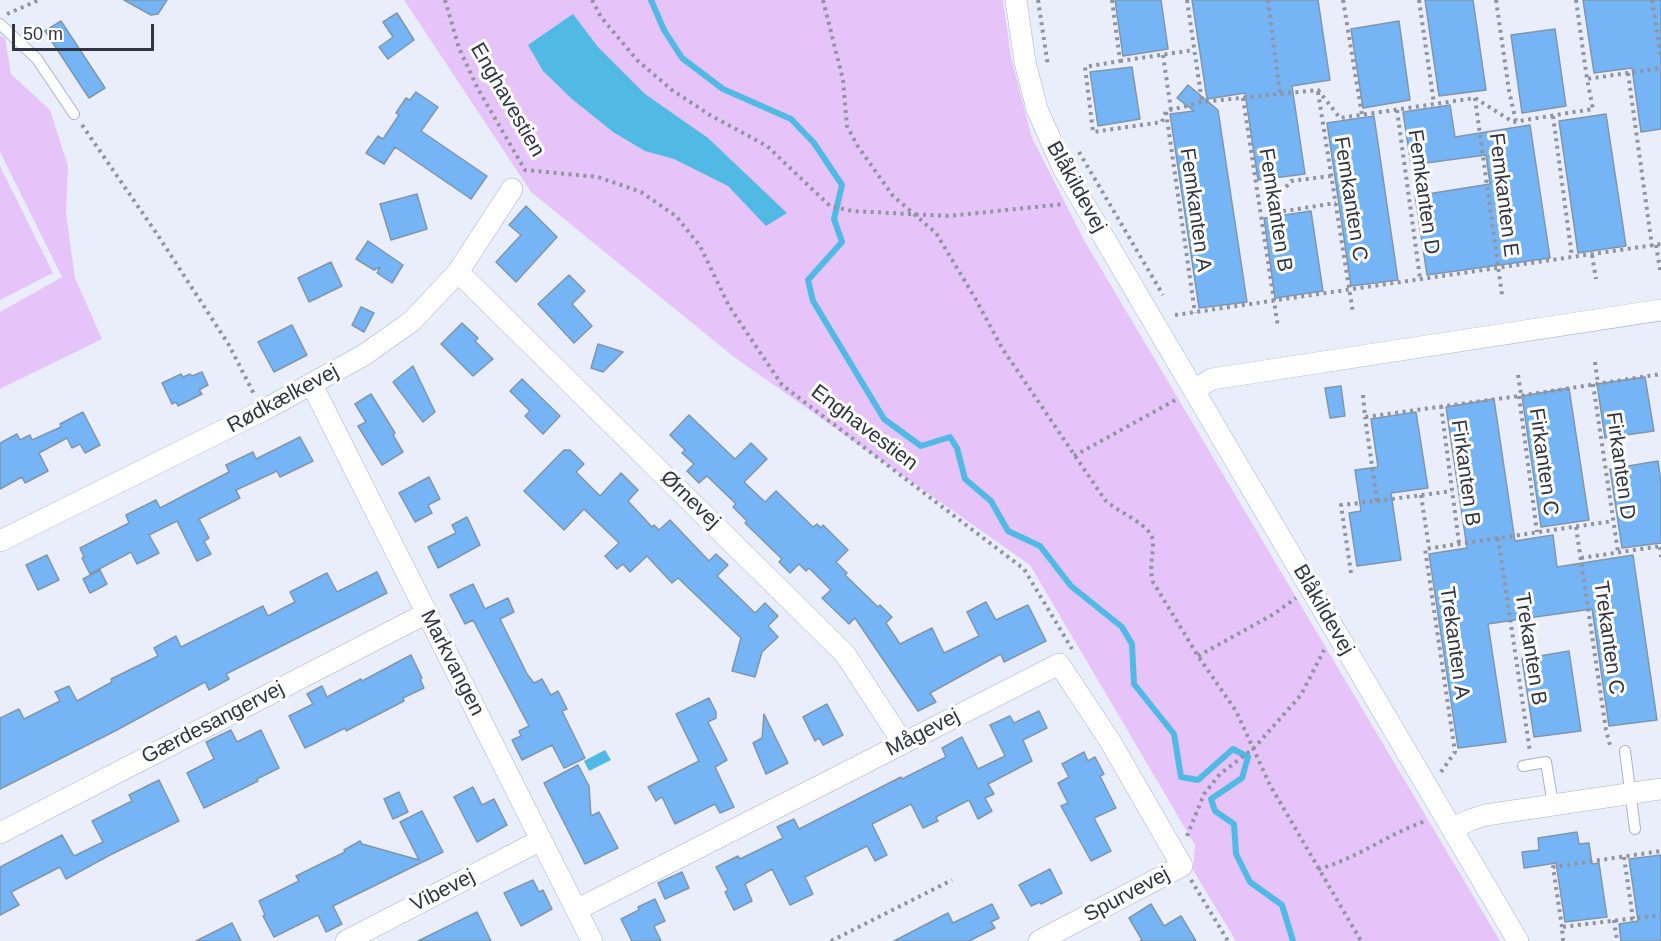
<!DOCTYPE html>
<html>
<head>
<meta charset="utf-8">
<style>
	body { margin:0 }
	#map { position:relative; width:1661px; height:941px; overflow:hidden; background:#eaeefb; font-family:Arial,sans-serif }
	canvas { display:block }
	.scale { position:absolute; left:12px; top:24px; width:142px; height:27px; box-sizing:border-box; border:3px solid #313542; border-top:0; padding-left:8px; font-size:18px; line-height:21px; white-space:nowrap; color:#313542; -webkit-text-stroke:4px #fff; paint-order:stroke }
</style>
</head>
<body>
<div id="map">
<canvas width="1661" height="941"></canvas>
<div class="scale">50 m</div>
</div>
<script>
const g = document.querySelector('canvas').getContext('2d');
g.lineJoin = 'round';
function paint(path, color) { g.fillStyle = color; g.fill(path, 'evenodd'); }
function trace(path, color, width, dash) { g.strokeStyle = color; g.lineWidth = width; g.lineCap = dash ? 'butt' : 'round'; g.setLineDash(dash || []); g.stroke(path); }
function write(font, color, halo, rows, align = 'center') {
  g.font = font + ' Arial,sans-serif'; g.lineWidth = 6; g.setLineDash([]); g.textBaseline = 'middle'; g.strokeStyle = halo; g.fillStyle = color; for (const [text, x, y, turn = 0] of rows) {
    g.save(); g.translate(x, y); g.rotate((+turn || 0) * Math.PI / 180); g.textAlign = isNaN(turn) ? turn : align; if (halo) g.strokeText(text, 0, 0); g.fillText(text, 0, 0); g.restore();
  }
}
paint(new Path2D(`
	M404,0H1003L1011,57L1032,138L1084,240L1500,941H1236L1193,870L1195,845L1030,565L734,357L531,192Z
	M0,35L5,38L11,74L50,110L68,166L66,213L75,278L102,339L0,389V312L62,277L0,152Z
	M0,166L53,273L0,300Z`), '#e6c4fa');
paint(new Path2D(`
	M573,14L598,47L645,94L708,138L787,213L766,226L728,186L674,159L645,151L613,132L572,99L543,71L528,45Z
	M605,750L611,760L589,771L584,761Z`), '#50bae5');
trace(new Path2D(`
	M651,0L664,30L682,58L723,89L791,119L814,143L842,185L834,219L842,242L808,280L813,301L884,419L921,446L950,437L957,448L965,479L991,501L1008,531L1040,546L1071,586L1122,627L1132,644L1134,684L1174,734L1181,777L1198,780L1233,749L1248,757L1242,778L1211,799L1215,811L1234,824L1236,854L1250,882L1282,905L1293,941`), '#50bae5', 6);
const building = new Path2D(`
	M124,0H167L158,14L151,15Z
	M1115,0H1161L1168,49L1123,56Z
	M1192,0H1318L1330,80L1292,86L1305,174L1258,180L1245,93L1207,99Z
	M1425,0H1473L1486,90L1439,96Z
	M1583,0H1661V129L1641,132L1632,68L1594,73Z
	M397,13L414,40L388,59L379,47L393,37L383,22Z
	M61,21L105,88L89,98L45,31Z
	M1399,21L1410,100L1363,108L1351,29Z
	M1555,29L1566,106L1522,113L1511,35Z
	M1132,67L1140,119L1098,126L1090,72Z
	M1188,85L1218,110L1247,302L1199,308L1170,114L1194,111L1177,98Z
	M416,92L438,107L421,131L487,176L471,199L395,147L384,164L366,153L378,136L383,139L399,115L396,113L406,98L410,100Z
	M1450,105L1455,137L1530,125L1550,258L1427,275L1415,196L1490,184L1486,155L1411,165L1403,112Z
	M1606,114L1626,246L1578,253L1559,121Z
	M1374,116L1398,280L1351,286L1327,123Z
	M417,194L427,229L391,240L380,204Z
	M526,206L557,237L516,282L496,262L521,235L509,225Z
	M1311,211L1323,291L1275,298L1264,218Z
	M368,241L403,265L392,283L377,273L380,267L374,270L356,259Z
	M331,262L342,286L309,302L298,278Z
	M569,275L585,291L572,304L592,326L574,343L538,304Z
	M361,307L374,313L364,332L352,325Z
	M462,323L478,338L475,341L493,359L473,376L441,344Z
	M292,325L307,355L274,372L258,342Z
	M598,344L623,352L603,372L591,368Z
	M413,366L435,412L423,422L393,382Z
	M202,372L208,385L199,390L202,394L178,406L176,402L172,404L162,383L181,374L183,377L190,374L192,376Z
	M1645,377L1654,431L1605,438L1597,384Z
	M522,379L560,416L543,434L525,416L530,411L510,391Z
	M1341,386L1345,416L1330,418L1325,388Z
	M1569,388L1589,520L1541,527L1522,396Z
	M371,394L395,433L393,435L403,452L382,465L358,426L366,422L355,404Z
	M1494,399L1515,541L1553,535L1557,567L1633,555L1657,720L1609,726L1592,609L1521,619L1488,624L1506,742L1458,748L1429,554L1467,548L1446,407Z
	M83,412L100,445L85,453L80,444L72,448L67,438L39,453L48,471L25,483L22,477L0,489V443L17,434L20,440L30,435L32,440L61,427L60,424Z
	M1416,412L1428,488L1391,493L1401,560L1357,566L1349,513L1361,511L1355,470L1378,467L1371,419Z
	M689,415L735,459L751,443L767,459L744,482L765,502L776,491L813,527L817,524L821,528L823,525L848,550L836,562L847,573L845,575L878,607L880,605L892,617L886,623L900,644L932,628L944,653L979,636L967,612L986,602L996,620L1028,605L1046,641L1004,662L1001,654L930,693L936,702L918,711L855,618L849,624L822,598L831,590L809,568L806,571L799,564L790,573L779,562L782,559L745,523L747,521L733,507L736,504L707,476L699,483L687,471L694,464L682,453L685,450L670,435Z
	M300,437L313,461L280,477L277,471L236,490L240,498L199,519L209,538L204,541L211,554L197,561L177,521L149,535L159,553L137,564L131,552L90,574L82,558L84,557L80,548L129,523L126,515L156,500L160,508L229,472L226,465L253,452L256,459Z
	M564,450H570L584,464L576,472L600,496L621,473L638,490L628,501L652,527L654,525L659,530L670,520L709,561L716,554L728,565L717,576L755,613L765,603L778,616L768,626L778,637L762,652L755,677L732,671L741,638L678,578L672,583L647,556L630,572L623,564L617,569L605,556L619,543L584,509L564,530L524,491Z
	M1658,461L1661,483V543L1622,548L1610,469Z
	M429,477L440,499L428,505L432,513L415,522L399,493Z
	M467,517L480,545L438,568L428,547L456,533L452,525Z
	M47,555L59,580L38,590L26,565Z
	M100,570L107,584L90,593L83,579Z
	M377,572L387,593L226,674L229,679L209,690L205,682L115,731L0,789V718L19,709L24,719L60,701L55,692L69,686L77,701L112,682L111,679L158,656L154,648L176,636L181,647L263,606L268,616L295,602L290,592L327,573L337,592Z
	M473,584L485,609L508,598L514,612L500,619L527,674L534,683L542,679L551,695L558,691L567,709L562,711L585,758L564,768L552,745L522,760L512,740L521,736L519,731L529,726L473,620L465,624L450,595Z
	M1569,651L1581,731L1534,737L1522,659Z
	M411,655L422,678L420,679L424,688L403,698L404,701L346,731L345,728L305,748L289,716L313,704L307,694L322,686L327,697L361,679L362,681Z
	M709,698L716,712V718L708,722L727,760L715,767L734,807L720,813L715,804L675,824L662,797L656,801L648,787L699,761L676,714Z
	M827,704L843,735L823,745L819,738L815,741L803,717Z
	M1039,711L1047,728L1023,740L1032,761L988,784L994,794L985,798L992,811L978,819L969,800L936,817L938,821L923,828L911,804L872,824L887,855L875,861L867,846L805,877L813,894L790,905L772,869L745,884L752,901L734,910L725,892L728,890L716,867L738,856L740,859L783,838L777,827L794,819L799,829L901,777L902,779L946,757L942,748L962,737L978,769L1005,756L990,725L1010,716L1014,723Z
	M764,714L788,763L766,774L753,743L762,738Z
	M231,730L237,742L261,730L279,768L257,779L258,781L204,808L187,773L214,759L206,742Z
	M1084,752L1088,761L1095,757L1104,774L1100,776L1116,808L1094,818L1111,851L1091,861L1061,806L1068,803L1058,783L1069,777L1062,764Z
	M578,765L589,786L591,816L599,812L618,848L585,864L544,783Z
	M159,780L179,821L110,855L66,879L60,867L11,892L19,905L0,915V867L62,835L74,856L103,842L92,821L132,801L129,795Z
	M473,787L482,805L494,799L507,825L477,842L454,797Z
	M399,792L408,812L393,819L384,799Z
	M422,811L443,852L333,906L342,924L326,932L318,915L274,937L263,916L265,915L259,901L299,881L296,876L345,852L344,850L360,841L362,844L419,860L400,822Z
	M1577,832L1579,844L1589,843L1592,864L1599,863L1607,917L1565,922L1556,863L1524,868L1522,852L1539,850L1538,838Z
	M1661,855V941H1621L1619,924L1638,921L1629,859Z
	M1050,869L1062,893L1041,904L1040,902L1031,906L1019,885Z
	M682,872L689,888L665,899L658,883Z
	M533,880L539,892L543,890L552,909L521,926L504,893Z
	M655,899L665,921L654,926L661,941H632L621,919L639,910L638,907Z
	M992,904L999,918L991,922L995,928L969,941H894L948,913L953,923Z
	M1151,904L1164,926L1181,916L1196,941H1140L1142,940L1129,918Z
	M477,912L491,941H418Z
	M232,923L241,941H196Z`);
paint(building, '#75b5f6');
trace(building, '#7f96ad', 1.5);
const lane = new Path2D(`
	M0,24L37,59L74,114
	M1625,751L1635,829
	M1523,766L1546,762L1553,805`);
const street = new Path2D(`
	M1016,0L1025,62L1037,109L1063,168L1518,941
	M458,272L845,654L903,743
	M312,385L592,941
	M1194,390L1212,379L1661,310
	M0,541L262,411L364,355L412,321L458,272L512,189
	M1452,829L1470,820L1486,815L1661,789
	M0,833L427,613
	M576,910L1059,664L1110,741L1182,866L1039,941
	M346,941L541,840`);
trace(lane, '#a8b2cf', 12);
trace(street, '#a8b2cf', 22);
trace(new Path2D(`
	M445,0L459,48L478,89L525,170L598,177L641,192L676,216L700,246L729,306L782,385L1024,569L1072,649
	M592,0L601,17L637,60L672,90L710,115L767,146L830,206L852,211L949,216L1064,204
	M823,0L843,80L847,126L857,145L893,196L936,233L975,298L1002,348L1105,500C1118,513 1154,525 1153,543C1153,557 1149,568 1153,582L1198,656L1236,711L1270,785L1361,941
	M1038,0L1048,66
	M1112,0L1120,61L1085,67L1093,132L1162,122L1166,111L1202,102L1318,90L1340,118L1475,98L1513,122L1593,109L1587,79L1661,68
	M1187,0L1202,102
	M1268,0L1280,94
	M1343,0L1362,115
	M1419,0L1434,104
	M1496,0L1509,91L1516,121
	M1576,0L1587,79
	M1652,0L1661,58
	M7,14L39,0
	M1163,55L1171,110
	M1120,61L1194,50
	M1628,73L1652,246
	M1318,92L1353,313
	M1243,98L1278,327
	M1475,98L1502,295
	M1397,110L1420,278
	M1166,112L1195,313
	M1553,116L1572,257
	M82,125L157,234L229,345L254,394
	M1079,152L1163,295
	M1331,176L1291,181L1281,193L1269,195L1272,213L1336,203
	M1656,245L1660,270
	M1592,255L1596,279
	M1175,315L1661,244
	M1595,362L1598,384
	M1518,375L1521,394
	M1593,384L1618,552
	M1363,395L1365,417L1519,396L1661,374
	M1519,396L1537,532
	M1441,406L1459,543
	M1074,456L1179,398
	M1421,495L1429,548
	M1377,501L1452,491
	M1576,527L1606,730L1611,749
	M1498,538L1530,752
	M1660,547L1661,557
	M1581,558L1661,546
	M1351,573L1341,505L1377,501L1365,417
	M1198,656L1274,614L1296,598
	M1441,772L1455,752L1425,549L1613,521
	M1187,836L1204,794L1220,774L1254,748L1301,695L1324,650
	M1624,857L1633,919
	M1318,869C1357,859 1389,833 1426,821
	M1191,880L1228,941
	M1614,920L1617,941
	M1562,927L1553,867L1661,851
	M831,941L952,880
	M1563,941L1562,927L1661,915`), '#9094a1', 4, [3, 4.5]);
trace(lane, '#fff', 10);
trace(street, '#fff', 21);
write('21px', '#313542', '#fff', [
	["Enghavestien",507,100,60],
	["Blåkildevej",1076,187,61],
	["Femkanten D",1423,192,82],
	["Femkanten E",1503,195,83],
	["Femkanten C",1350,199,81],
	["Femkanten A",1195,210,82],
	["Femkanten B",1275,210,81],
	["Rødkælkevej",283,399,-28],
	["Enghavestien",864,428,37],
	["Firkanten C",1543,462,82],
	["Firkanten D",1620,466,82],
	["Firkanten B",1465,473,82],
	["Ørnevej",690,500,44],
	["Blåkildevej",1323,610,60],
	["Trekanten C",1608,638,82],
	["Trekanten A",1454,643,82],
	["Trekanten B",1530,649,81],
	["Markvangen",452,663,63],
	["Gærdesangervej",213,723,-27],
	["Mågevej",923,733,-27],
	["Vibevej",443,891,-27],
	["Spurvevej",1127,895,-28]
]);
</script>
</body>
</html>
